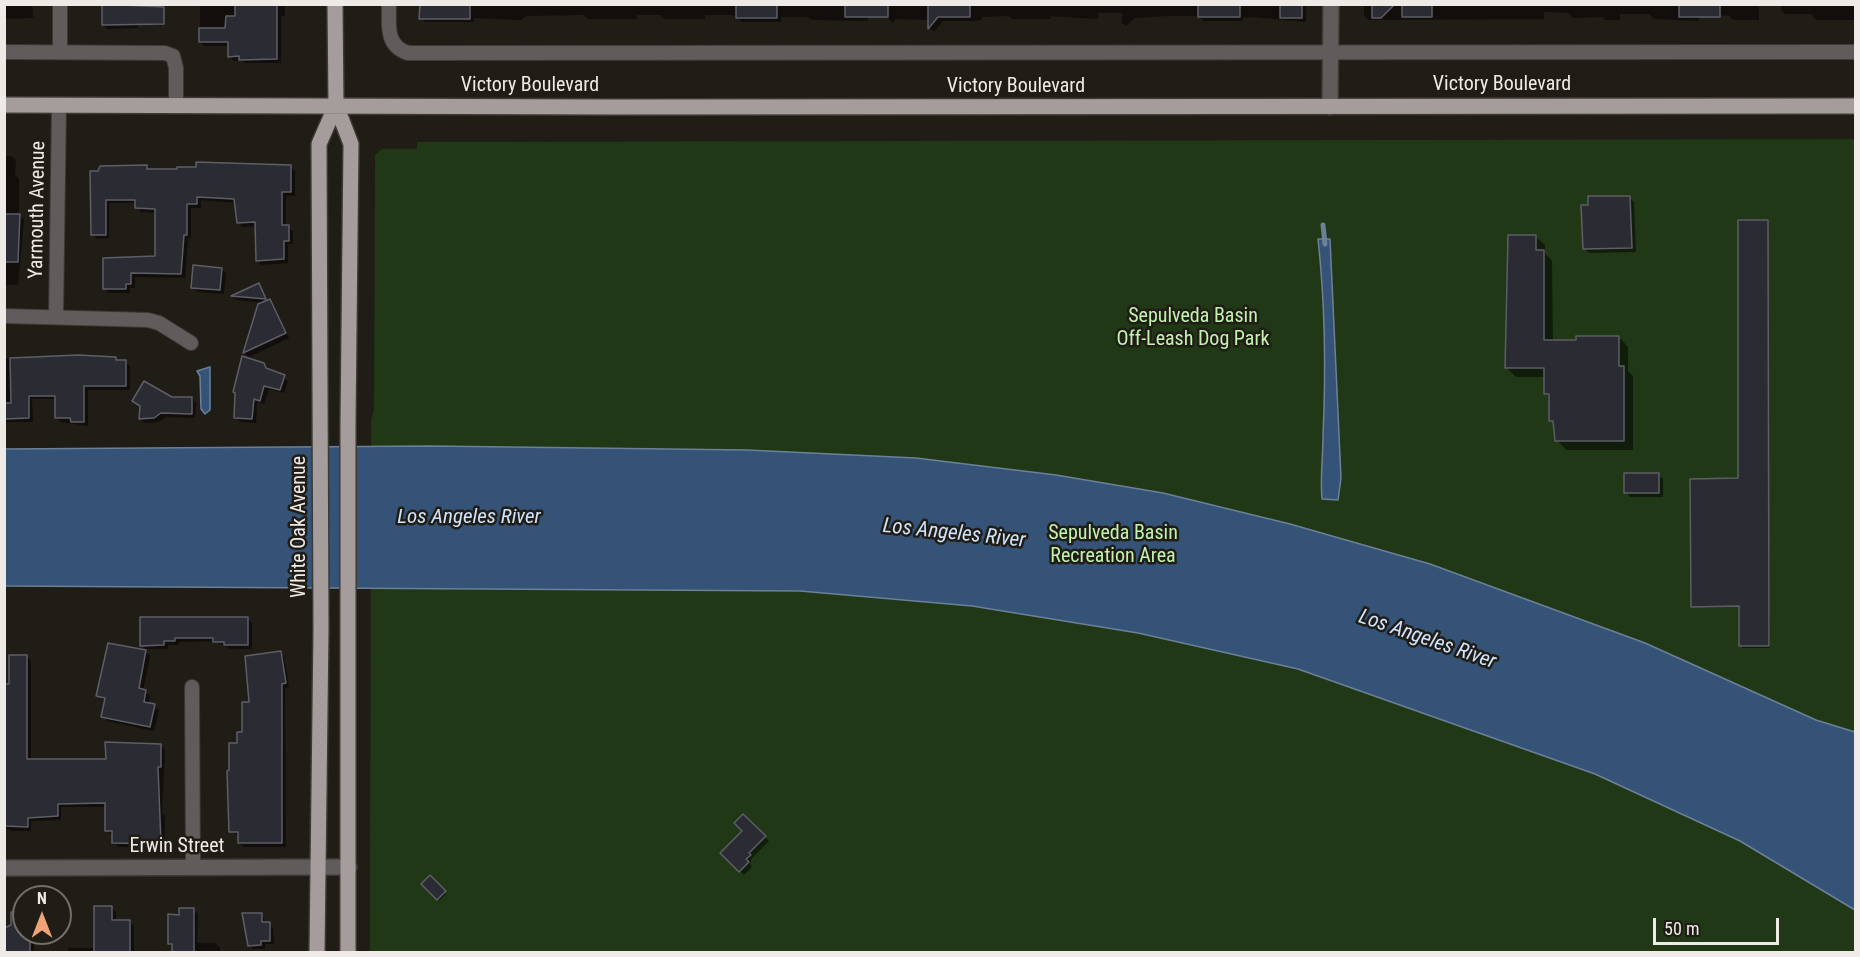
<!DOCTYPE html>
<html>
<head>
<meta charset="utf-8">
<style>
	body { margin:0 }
	#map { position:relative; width:1860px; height:957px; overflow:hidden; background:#201c16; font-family:"Roboto Condensed",sans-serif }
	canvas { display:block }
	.frame { position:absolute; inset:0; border:6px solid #eeebe7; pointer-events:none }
	.north { position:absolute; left:12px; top:885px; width:60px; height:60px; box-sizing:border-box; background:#201c16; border:2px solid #726f6a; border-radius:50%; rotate:0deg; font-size:16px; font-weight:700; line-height:24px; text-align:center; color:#eeebe7 }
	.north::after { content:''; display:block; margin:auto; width:21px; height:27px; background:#efa376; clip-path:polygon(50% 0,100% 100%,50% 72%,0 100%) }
	.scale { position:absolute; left:1653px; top:918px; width:126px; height:27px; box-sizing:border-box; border:3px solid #eeebe7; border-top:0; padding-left:8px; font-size:18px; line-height:21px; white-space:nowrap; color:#eeebe7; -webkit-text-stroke:4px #201c16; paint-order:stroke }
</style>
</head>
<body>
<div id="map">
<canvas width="1860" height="957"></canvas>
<div class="frame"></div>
<div class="north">N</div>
<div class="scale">50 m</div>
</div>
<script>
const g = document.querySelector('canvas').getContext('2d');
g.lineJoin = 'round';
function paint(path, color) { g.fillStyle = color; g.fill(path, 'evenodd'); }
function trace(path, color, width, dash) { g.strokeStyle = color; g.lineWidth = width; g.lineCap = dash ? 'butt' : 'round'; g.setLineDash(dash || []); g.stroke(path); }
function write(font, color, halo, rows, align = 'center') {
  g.font = font + ' "Roboto Condensed",sans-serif'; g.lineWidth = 5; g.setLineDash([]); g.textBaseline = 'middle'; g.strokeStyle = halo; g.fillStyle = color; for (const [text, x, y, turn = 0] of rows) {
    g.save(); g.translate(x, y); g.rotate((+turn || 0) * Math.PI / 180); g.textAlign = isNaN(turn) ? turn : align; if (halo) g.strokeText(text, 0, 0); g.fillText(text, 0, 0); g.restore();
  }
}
paint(new Path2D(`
	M1855,139V952H370L371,421L374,409L375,155L382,149H417V142Z`), '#203815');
const water = new Path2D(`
	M1318,239H1330L1341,478L1338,500L1322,499C1320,478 1323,457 1323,436C1326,371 1325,303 1318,239Z
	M210,367V410L205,414L201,409L200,376L197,371Z
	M431,446L747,450L916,458L1056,475L1163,493L1290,524L1430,564L1645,643L1816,720L1855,732V910L1740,841L1595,774L1298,669L1138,633L972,606L800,591L5,586L4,449Z`);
paint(water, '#345377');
trace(water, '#6c8199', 1.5);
paint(new Path2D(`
	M4,4H32L33,18L4,19Z
	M103,4H137L138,28L108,29L103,25Z
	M200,4H285V16H281V63H245L242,60L234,61L229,56V46H205L200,42Z
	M422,4H868V21L811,20L808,17H781V22H742L733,15H705V19H665L661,15H637V19H588L584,15L525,16L522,20L474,18V22H425L421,18Z
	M878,4H1306V22L1254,17L1243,18V21H1204L1199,16H1167L1135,18L1126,26L1122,23V13H1098V19H1095L1051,16V19H1012L1008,16L982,17V20L975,21H943L934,32L930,28V20L896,19L892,23Z
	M1364,4H1759V20H1733L1730,16L1699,14V21L1654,19L1649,14H1620V20H1605L1603,17L1573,18L1568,13L1544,12V19H1541L1369,20L1364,16Z
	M1781,4H1856V20H1817L1811,14H1785L1781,10Z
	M4,156H11L16,160L15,175L19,179V215L24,220L18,285H4Z
	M146,166L151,171L290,167L295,171V196H286V227L293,231V244H288V263L262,265L257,261V226L243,227L238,222L236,203L201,200V208H191V238H188L185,278L135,277V288H130V293H109L105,289V260L157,258V213L141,212L136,203H109V238L97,239L92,234V173Z
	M1629,197L1634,202L1636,252L1589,253L1584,248Z
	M1767,221L1770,648H1742L1741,607L1693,606L1740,480Z
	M1535,236L1545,245V253L1552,261L1553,341L1619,337L1628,347V371L1633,376V450H1566L1557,440L1555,425L1551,420L1550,398L1545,393V377H1516L1507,368Z
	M221,269L226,273L224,294L197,292L193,287Z
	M258,285L268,301L274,305L289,338L249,357L245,353L260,305L266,303L237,300L233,296Z
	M78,356L115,358L119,362H125L130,366V390H88V426L61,422L57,418L56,399H32L33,422H6L4,427V359Z
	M263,364L288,381L284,393L269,389L264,404L257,402L256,423L240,422L236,417Z
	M192,398L196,403L195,418L166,417L159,422L145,423L140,419L142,407L134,401Z
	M1658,475L1663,479V497H1630L1626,492Z
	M247,619L252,623V649H230L215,641L179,642V645H168V649H146L142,645Z
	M146,652L150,656L143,691L150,696L148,705L159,710L154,731L107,721L103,717L106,701L98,695Z
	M280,652L284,657L289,687L285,688L286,847H243L239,842V836L231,831V772L251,704Z
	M27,657L31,661V760H107L161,745L165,750L162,813L165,816V847H118L114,843V835L107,831V807H61V820L31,821V831H12L4,828L10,686Z
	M743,816L769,841L752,858L750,864L752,867L744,875L722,853L744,831Z
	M430,877L446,894L439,901L423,884Z
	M111,908L116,912V921H129L134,926V952H68V948H96Z
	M193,910L198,914L197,943H216L220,948V952H174L169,943L180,916Z
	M13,911H24V933H34V952H4V926H12Z
	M262,914L266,924L273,928L274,944H265V949H253L249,945L244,915Z`), '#0007');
trace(new Path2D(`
	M1323,225L1325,244`), '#6c8199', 5);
const building = new Path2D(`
	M102,4L164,7V24L102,25Z
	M235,4H277V59L239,60V56L228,57V42H199V28H225L226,16H235Z
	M420,4H470V19H419Z
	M736,4H777V18H736Z
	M845,4H888V17H845Z
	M928,4H970V17H938L928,29Z
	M1198,4H1240V17H1198Z
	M1280,4H1302V18H1280Z
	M1372,4H1395L1381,18H1372Z
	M1402,4H1432V17H1402Z
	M1679,4H1720V17H1679Z
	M196,162L291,165V192H282V225H289V241H284V259L256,261L255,222L237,223L234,199L197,197V204H187V235H184L181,274L131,273V284H126V289H103V258L155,256V209L135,208V200H106V235H91L90,171H98L100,166L147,165V169H177V167H196Z
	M1588,196H1630L1632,248L1583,249L1581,205H1588Z
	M4,214H20L18,262H4Z
	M1738,220H1768L1769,646H1739V606L1691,607L1690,479L1738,478Z
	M1508,235H1536V250H1544V340H1576V336H1619V366H1624V441H1555L1553,421H1549V394H1544V368H1505Z
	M193,265L222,268L220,290L191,288Z
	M259,283L266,299L231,296Z
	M270,299L286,333L243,353L258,304Z
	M78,355L116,357V360H126V386H84V422H71L70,418H55V396H29V418L4,419V403H11L10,358Z
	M242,356L264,363L266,368L285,375L280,390L264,386L260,401L254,399L252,419L234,418L235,393L233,392Z
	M144,381L172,397H192V414L161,413L154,418L139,419L140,406L132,401Z
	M1624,473H1659V493H1624Z
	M140,617H248V645H224V642H213V638H175V641H164V645L140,646Z
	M108,643L146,650L139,688L146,690L144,702L155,704L150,727L101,717L105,698L96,696Z
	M281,651L286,683L282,684V843H238V832H229L227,771L229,770V743H237V732H242V702H249L245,656Z
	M9,655H27V759H106L105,742L161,744V767H158L161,844L112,843V831H105V803L58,804V816L28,818V827L4,826V684H9Z
	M743,814L766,836L749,853L751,855L746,859L749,862L739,872L720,853L742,831L734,823Z
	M430,875L446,891L437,900L421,884Z
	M94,906H112V920H130V952H94Z
	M179,908H194V952H172V944H168V914L179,915Z
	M11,912H24V933H30V952H4V928L11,925Z
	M242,913H262V922H270V941H261V945L248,946Z`);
paint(building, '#2b2b33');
trace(building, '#5e5e66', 1.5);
const minor = new Path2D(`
	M60,4V52
	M389,4C389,24 385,46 408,53L1856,52
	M4,52L165,53L173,56L176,68V105
	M4,316L148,320L159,323L191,343
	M56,316L59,105
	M192,687L193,868`);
const tertiary = new Path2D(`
	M1330,107L1331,4
	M4,868L349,867`);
const primary = new Path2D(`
	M335,4L336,105L351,144L348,424V952
	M4,105L613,107L1856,106
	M317,952L321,629L319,144L336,105`);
trace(minor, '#3d3933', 16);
trace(tertiary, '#3d3933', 18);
trace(primary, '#3d3933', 18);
trace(minor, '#615c5c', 14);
trace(tertiary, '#615c5c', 15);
trace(primary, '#a59c9c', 15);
write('20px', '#eeebe7', '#201c16', [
	["Victory Boulevard",1502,85],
	["Victory Boulevard",530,86],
	["Victory Boulevard",1016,87],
	["Yarmouth Avenue",38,210,-89],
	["White Oak Avenue",300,527,-90],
	["Erwin Street",177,847]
]);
write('20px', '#c3f2af', '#201c16', [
	["Sepulveda Basin",1193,317],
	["Off-Leash Dog Park",1193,340],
	["Sepulveda Basin",1113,534],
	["Recreation Area",1113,557]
]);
write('italic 21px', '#cfe3fc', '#201c16', [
	["Los Angeles River",469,518],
	["Los Angeles River",954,534,6],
	["Los Angeles River",1427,640,19]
]);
</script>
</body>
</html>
